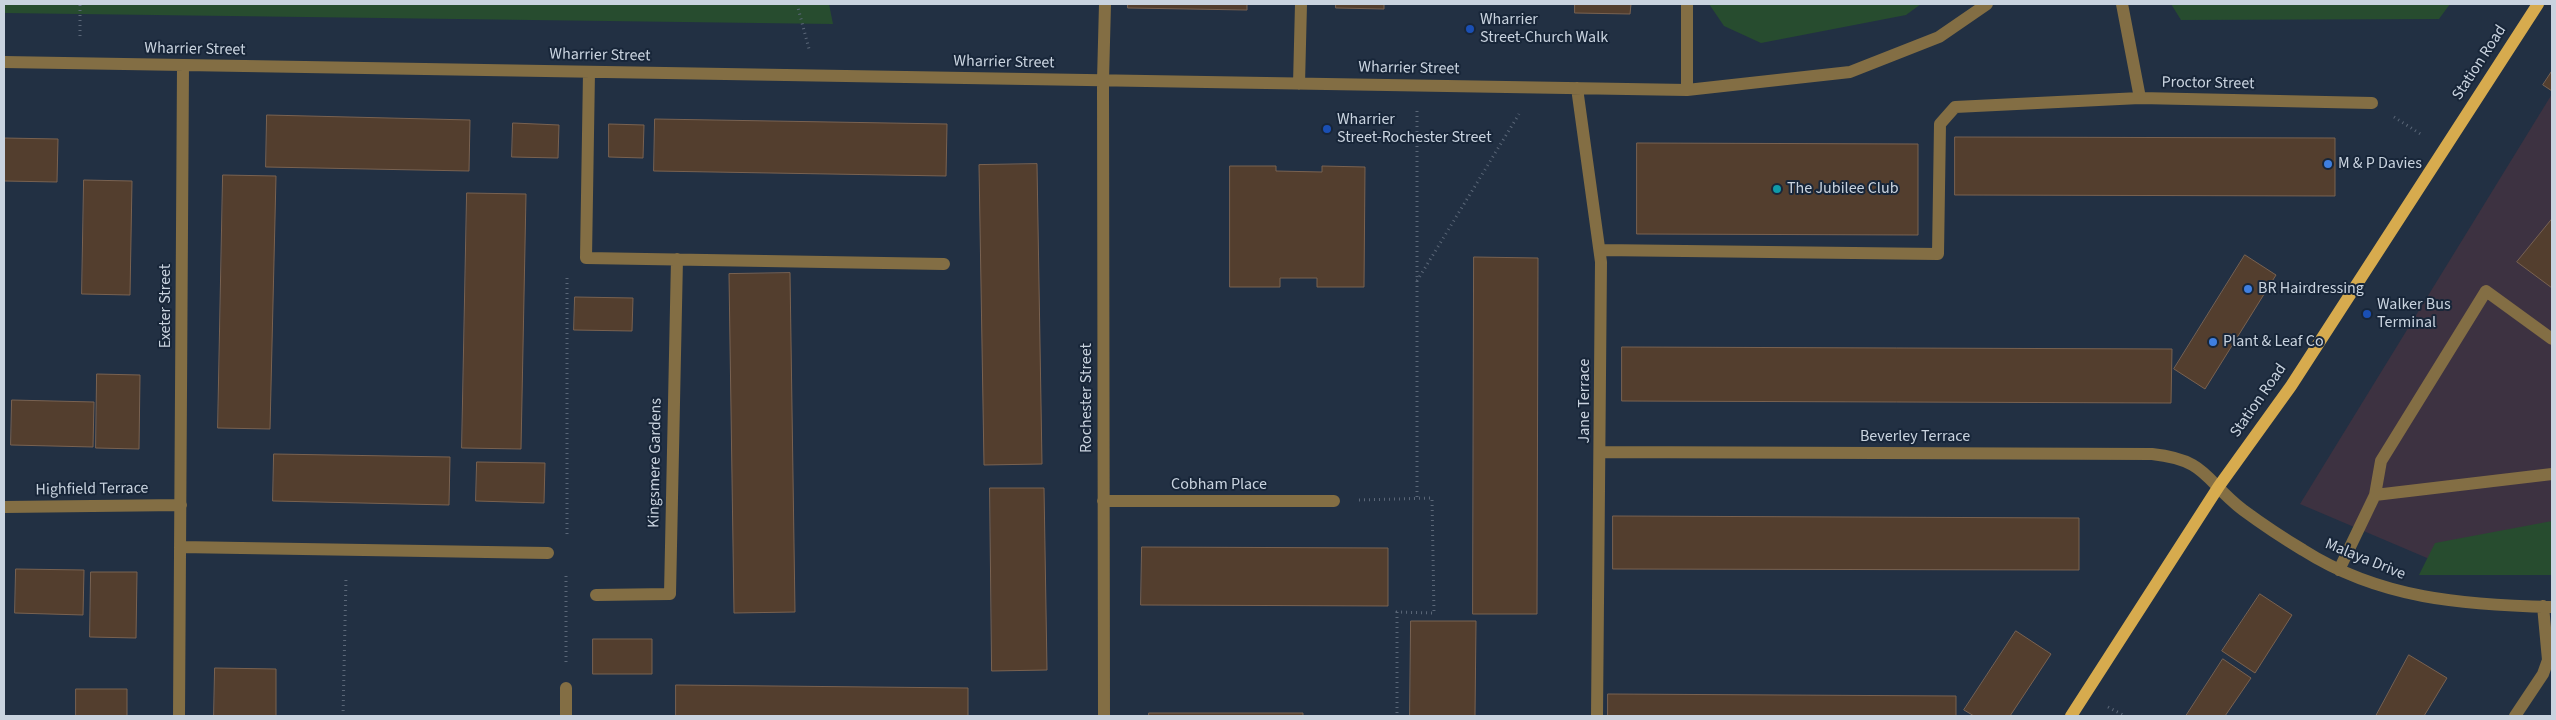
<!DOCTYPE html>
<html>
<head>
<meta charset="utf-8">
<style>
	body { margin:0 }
	#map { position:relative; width:2556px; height:720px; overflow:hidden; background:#223043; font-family:"Source Sans 3",sans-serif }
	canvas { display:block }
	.frame { position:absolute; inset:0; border:5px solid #c9d3df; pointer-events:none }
</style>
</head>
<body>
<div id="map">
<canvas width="2556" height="720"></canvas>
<div class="frame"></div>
</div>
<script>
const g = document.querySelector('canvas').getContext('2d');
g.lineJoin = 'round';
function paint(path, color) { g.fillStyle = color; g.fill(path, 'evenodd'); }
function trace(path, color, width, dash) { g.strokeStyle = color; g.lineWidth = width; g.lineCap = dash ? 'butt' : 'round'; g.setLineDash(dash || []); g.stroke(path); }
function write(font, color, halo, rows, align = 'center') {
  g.font = font + ' "Source Sans 3",sans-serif'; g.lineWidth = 4; g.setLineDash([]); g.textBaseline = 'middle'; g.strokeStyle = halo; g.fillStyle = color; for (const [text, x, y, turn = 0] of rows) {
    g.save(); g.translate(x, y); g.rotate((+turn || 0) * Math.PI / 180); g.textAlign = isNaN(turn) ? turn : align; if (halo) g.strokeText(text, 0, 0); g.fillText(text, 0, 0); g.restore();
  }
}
paint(new Path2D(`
	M2552,94V573L2453,569L2300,504Z`), '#3d3241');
paint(new Path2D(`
	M4,4H829L833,24L4,13Z
	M1709,4H1921L1906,15L1761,43L1724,26Z
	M2171,4H2450L2439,19L2181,20Z
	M2552,521V575H2419L2435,543Z`), '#274c2f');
const building = new Path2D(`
	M1128,4H1247V10L1128,8Z
	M1336,4H1384V9L1336,8Z
	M1575,4H1631L1630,14L1575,13Z
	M2552,71V91L2543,85Z
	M267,115L470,120L469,171L266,167Z
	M655,119L947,124L946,176L654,171Z
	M513,123L559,125L558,158L512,157Z
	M609,124L644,125L643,158L609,157Z
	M1955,137L2335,138V196L1955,195Z
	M4,138L58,139L57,182L4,181Z
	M1637,143L1918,144V235L1637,234Z
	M1037,164L1042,464L984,465L979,165Z
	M1230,166H1276V171L1322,172V166L1365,167L1364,287H1317V278H1280V287H1230Z
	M223,175L276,176L270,429L218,428Z
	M84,180L132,181L130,295L82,294Z
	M467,193L526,194L521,449L462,448Z
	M2552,219V288L2517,262Z
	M2245,255L2276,275L2205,389L2174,369Z
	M1474,257L1538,258L1537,614H1473Z
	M790,273L795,612L734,613L729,274Z
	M575,297L633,298L632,331L574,330Z
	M1622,347L2172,349L2171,403L1622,401Z
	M97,374L140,375L139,449L96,448Z
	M12,400L94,402L93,447L11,445Z
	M274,454L450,457L449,505L273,501Z
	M477,462L545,463L544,503L476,501Z
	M990,488H1044L1047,670L992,671Z
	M1613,516L2079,518V570L1613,569Z
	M1142,547L1388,548V606L1141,605Z
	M16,569L84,570L83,615L15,613Z
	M91,572H137L136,638L90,637Z
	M2260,594L2292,615L2255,673L2222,651Z
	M1411,621H1476L1475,716H1410Z
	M2016,631L2051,654L2010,716H1974L1964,710Z
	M593,639H652V674H593Z
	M2409,655L2447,678L2424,716H2376Z
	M2223,659L2251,678L2225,716H2186Z
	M215,668L276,669V716H214Z
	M676,685L968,688V716H676Z
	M76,689H127V716H76Z
	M1608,694L1956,696V716H1608Z
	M1149,713H1303V716H1149Z`);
paint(building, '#533e2e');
trace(building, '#796251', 1);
trace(new Path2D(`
	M797,4L809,49
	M80,36V4
	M1417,111V498
	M2394,117L2422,135
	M1417,281L1519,114
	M1359,500L1432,498L1434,613L1397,612V716
	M567,534V278
	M566,662V573
	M2108,707L2125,716
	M343,716L346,577`), '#5b6778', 3, [1, 4]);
trace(new Path2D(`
	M2122,4L2140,98L2372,103
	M4,62L1687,90L1850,72L1939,37L1987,4
	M589,72L586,258L944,264
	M1299,84L1301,4
	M1577,88L1601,262L1597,716
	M1687,90V4
	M1600,250L1938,254L1940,124L1955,107L2140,98
	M1601,452L2152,454C2208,460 2204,480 2243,510C2262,524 2283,538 2303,550C2380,599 2464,605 2552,607
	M2375,495L2552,474
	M1103,501H1334
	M4,507L181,505
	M180,547L548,553
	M2339,570L2375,495L2381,461L2486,291L2552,339
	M596,595L670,594L677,259
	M566,688V716
	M179,716L183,66
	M1104,716L1103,80L1105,4
	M2515,716L2543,674L2548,660L2543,606`), '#836e44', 12);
trace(new Path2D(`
	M2071,716L2219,486L2291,386L2538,4`), '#d7ab4e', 12);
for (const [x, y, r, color] of [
	[1470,29,5,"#1a4fb4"],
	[1327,129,5,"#1a4fb4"],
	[2328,164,5,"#3f7fe0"],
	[1777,189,5,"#0f9aa8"],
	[2248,289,5,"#3f7fe0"],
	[2367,314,5,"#1a4fb4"],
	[2213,342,5,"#3f7fe0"]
]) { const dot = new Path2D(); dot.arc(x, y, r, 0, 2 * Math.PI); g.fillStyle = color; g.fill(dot); trace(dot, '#182639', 2); }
write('16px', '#c9d3df', '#182639', [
	["Wharrier",1480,20],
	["Street-Church Walk",1480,38],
	["Wharrier",1337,120],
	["Street-Rochester Street",1337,138],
	["M & P Davies",2338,164],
	["The Jubilee Club",1787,189],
	["BR Hairdressing",2258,289],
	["Walker Bus",2377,305],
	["Terminal",2377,323],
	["Plant & Leaf Co",2223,342]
], 'left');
write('16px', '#c9d3df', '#182639', [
	["Wharrier Street",195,50,1],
	["Wharrier Street",600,56,1],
	["Wharrier Street",1004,63,1],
	["Station Road",2480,63,-57],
	["Wharrier Street",1409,69,1],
	["Proctor Street",2208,84,1],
	["Exeter Street",166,306,-90],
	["Rochester Street",1087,398,-90],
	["Jane Terrace",1585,401,-90],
	["Station Road",2259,401,-55],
	["Beverley Terrace",1915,437],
	["Kingsmere Gardens",656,463,-89],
	["Cobham Place",1219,485],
	["Highfield Terrace",92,490,-1],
	["Malaya Drive",2365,560,22]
]);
</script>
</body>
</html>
